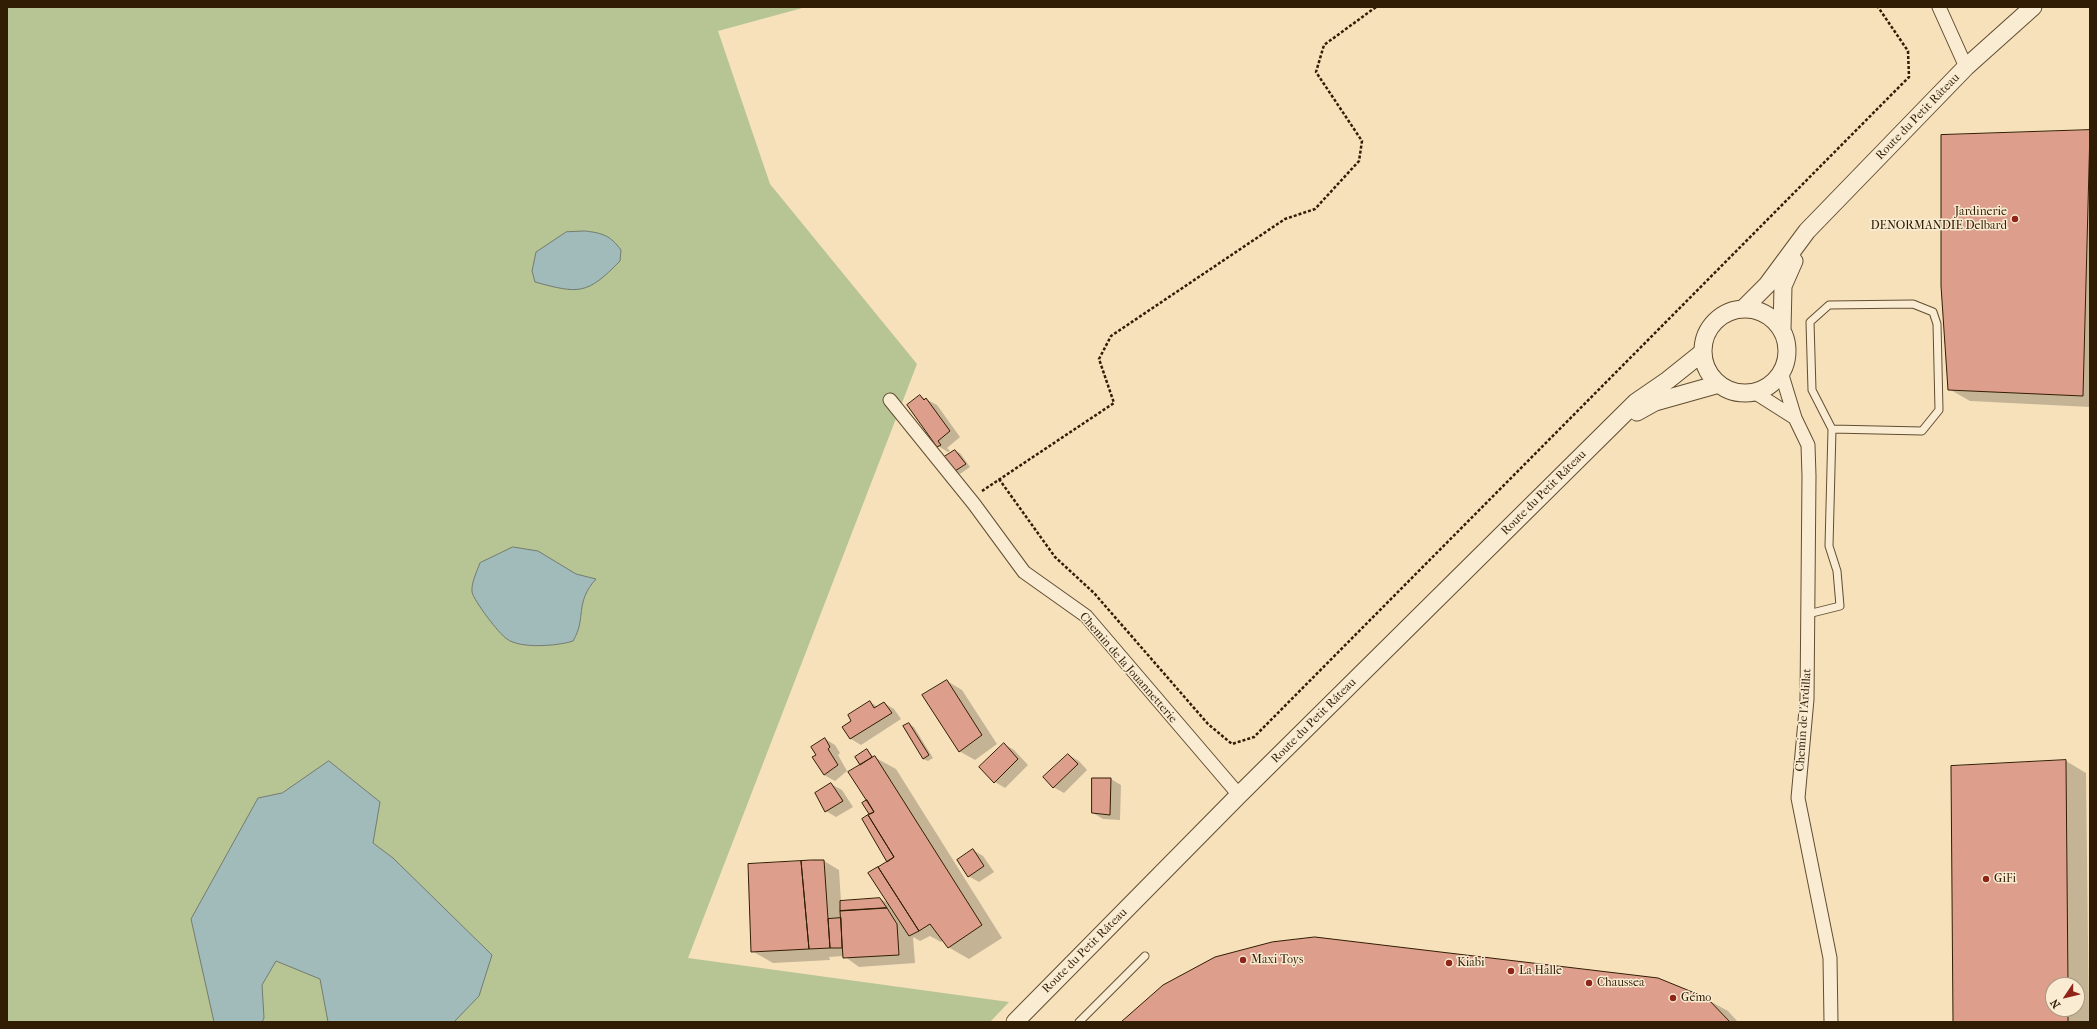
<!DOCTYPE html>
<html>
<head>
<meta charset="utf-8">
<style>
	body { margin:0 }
	#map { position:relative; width:2097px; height:1029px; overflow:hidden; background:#f6e1bb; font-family:"IM FELL French Canon",serif }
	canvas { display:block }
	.frame { position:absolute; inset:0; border:8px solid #311d03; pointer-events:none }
	.north { position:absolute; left:2045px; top:977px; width:40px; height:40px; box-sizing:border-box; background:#f9ecd3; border:1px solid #a99980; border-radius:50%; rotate:235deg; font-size:11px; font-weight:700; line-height:16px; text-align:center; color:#311d03 }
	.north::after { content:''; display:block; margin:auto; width:14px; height:18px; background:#8f2418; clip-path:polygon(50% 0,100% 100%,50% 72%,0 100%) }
</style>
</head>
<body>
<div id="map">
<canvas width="2097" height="1029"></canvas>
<div class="frame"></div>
<div class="north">N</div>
</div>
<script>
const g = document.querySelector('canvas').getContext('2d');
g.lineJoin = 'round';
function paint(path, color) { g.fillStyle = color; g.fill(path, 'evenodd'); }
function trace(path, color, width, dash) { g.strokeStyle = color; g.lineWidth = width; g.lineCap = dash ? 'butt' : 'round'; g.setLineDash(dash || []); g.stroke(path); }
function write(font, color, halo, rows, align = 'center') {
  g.font = font + ' "IM FELL French Canon",serif'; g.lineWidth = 3; g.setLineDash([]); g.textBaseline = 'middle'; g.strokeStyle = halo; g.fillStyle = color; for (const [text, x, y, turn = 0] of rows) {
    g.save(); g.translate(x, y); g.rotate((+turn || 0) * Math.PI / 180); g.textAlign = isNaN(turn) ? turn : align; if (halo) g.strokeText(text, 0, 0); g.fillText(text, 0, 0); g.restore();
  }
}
paint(new Path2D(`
	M7,7H806L718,31L770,184L917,364L688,958L1009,1002L990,1022H7Z`), '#b7c494');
const water = new Path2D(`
	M585,231C602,233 610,235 621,250L620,261C587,295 579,294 535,282L532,271L536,252L566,232Z
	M513,547L538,551L576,574L596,579C574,603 587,618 573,641C558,646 520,649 507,639C499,634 474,601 472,592C471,583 477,571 480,563Z
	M329,761L380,802L373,843L393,858L492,955L479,996L454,1022H328L320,979L276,961L262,985L264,1018L262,1022H214L191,919L258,798L282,793Z`);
paint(water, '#a0bbba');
trace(water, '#747c71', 1);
paint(new Path2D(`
	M2090,131V407L1970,401L1949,389L1942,136Z
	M920,396L937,405L960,437L947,448L950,451L948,452L938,446Z
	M955,451L960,453L970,467L960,474L955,471Z
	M947,681L962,690L997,744L975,760L959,751Z
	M870,702L878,707L884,703L894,709L901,719L861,745L851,739L843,727L852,721Z
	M909,724L914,727L933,758L928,761L923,759Z
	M825,739L835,745L840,753L838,755L847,771L835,781L824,775L817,755Z
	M1004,744L1014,750L1028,765L1005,788L995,782Z
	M867,750L874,757L896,769L1002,938L969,959L948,947L943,940L941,942L930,936L920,941L913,937L915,963L859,967L844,956L829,957L830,960L773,963L752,951L824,861L839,870L841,902L880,899L890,904L888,862L870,813L862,765L856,757Z
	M1069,755L1079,761L1087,770L1064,793L1053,787Z
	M2066,761L2086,773L2089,1022H1954ZM2053,985H2077V1009H2053Z
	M1111,779L1121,785L1120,820L1103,819L1093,813Z
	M831,784L842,790L853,807L836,817L826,811L816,794Z
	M973,850L983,856L994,872L979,882L968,876Z
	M1706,999L1728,1011L1738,1022H1122Z`), '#0003');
const building = new Path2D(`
	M2090,130L2083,396L1948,390L1941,286V135Z
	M920,395L924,400L926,398L950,431L938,441L941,445L937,447L907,405Z
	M955,450L966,464L955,471L944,457Z
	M947,680L982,735L959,752L922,695Z
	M870,701L874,708L884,702L892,713L850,739L842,727L851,721L848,715Z
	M909,723L929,755L923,759L903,726Z
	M825,738L830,747L828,749L838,765L824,775L812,757L816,755L811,747Z
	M1004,743L1018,759L994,783L979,767Z
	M867,749L872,757L860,765L855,757Z
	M1068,754L1078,764L1053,788L1043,777Z
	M875,756L982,925L948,948L930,924L919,931L878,867L894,857L868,815L874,812L848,772Z
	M2066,760L2068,985H2053V1009H2068V1022H1953L1951,766Z
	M1092,778H1111L1110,815L1092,813Z
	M831,783L843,801L825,812L815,793Z
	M867,800L874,812L869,814L862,803Z
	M868,815L894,857L887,862L862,819Z
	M973,849L984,866L968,877L957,860Z
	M811,860H824L830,948L809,949L801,861Z
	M801,861L809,949L751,952L748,864Z
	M878,867L919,931L909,936L868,873Z
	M880,898L887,908L840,911V901Z
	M887,908L897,924L899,955L843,958L840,911Z
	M841,918L842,948H830L828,919Z
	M1315,937L1658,978L1707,998L1730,1022H1121L1163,985L1215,957L1272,942Z`);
paint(building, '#dd9e8c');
trace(building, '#311d03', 1);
const service = new Path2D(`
	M1808,614L1840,606L1837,571L1829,546L1832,429L1922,431L1939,410L1937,324L1933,312L1913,304L1829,305L1810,322L1812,390L1832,429
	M1079,1022L1145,956`);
const minor = new Path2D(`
	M1939,7L1966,67
	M1781,372L1795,418L1808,445L1809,476L1807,699L1798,798L1830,958L1831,1022
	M1754,392L1795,418
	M890,400L974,504L1024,572L1086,616L1239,795`);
const tertiary = new Path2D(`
	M1743,309L1767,285L1807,231L1966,67L2033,7
	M1703 351a42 42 0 1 1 84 0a42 42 0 1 1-84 0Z
	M1782,330L1783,286L1794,261
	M1637,412L1655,402L1719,384
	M1015,1022L1239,795L1636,402L1668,380L1703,352`);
trace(service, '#624e31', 9);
trace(minor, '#624e31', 15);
trace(tertiary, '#624e31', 19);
trace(new Path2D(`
	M999,479L1055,557L1094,593L1208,724L1232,744L1254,737L1909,77L1908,51L1878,7
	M982,491L1114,403L1099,359L1111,336L1285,219L1315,209L1359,161L1362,141L1316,72L1324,45L1376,7`), '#311d03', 2.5, [3, 2]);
trace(service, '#f9ecd3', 7);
trace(minor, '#f9ecd3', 13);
trace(tertiary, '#f9ecd3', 17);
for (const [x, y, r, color] of [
	[2015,219,4,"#8f2418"],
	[1986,879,4,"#8f2418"],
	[1243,960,4,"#8f2418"],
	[1449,963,4,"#8f2418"],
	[1511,971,4,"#8f2418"],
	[1589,983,4,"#8f2418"],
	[1673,998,4,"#8f2418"]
]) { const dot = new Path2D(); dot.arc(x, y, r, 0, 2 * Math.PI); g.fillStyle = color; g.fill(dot); trace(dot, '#f9ecd3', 1.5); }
write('12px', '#311d03', '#f9ecd3', [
	["Route du Petit Râteau",1918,117,-46],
	["Route du Petit Râteau",1544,493,-45],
	["Chemin de la Jouannetterie",1128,668,49],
	["Chemin de l'Ardillat",1804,720,-86],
	["Route du Petit Râteau",1314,721,-45],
	["Route du Petit Râteau",1085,951,-45]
]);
write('12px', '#311d03', '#f9ecd3', [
	["Jardinerie",2007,212,"right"],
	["DENORMANDIE Delbard",2007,226,"right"],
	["GiFi",1994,879],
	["Maxi Toys",1251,960],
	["Kiabi",1457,963],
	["La Halle",1519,971],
	["Chaussea",1597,983],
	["Gémo",1681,998]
], 'left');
</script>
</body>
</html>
